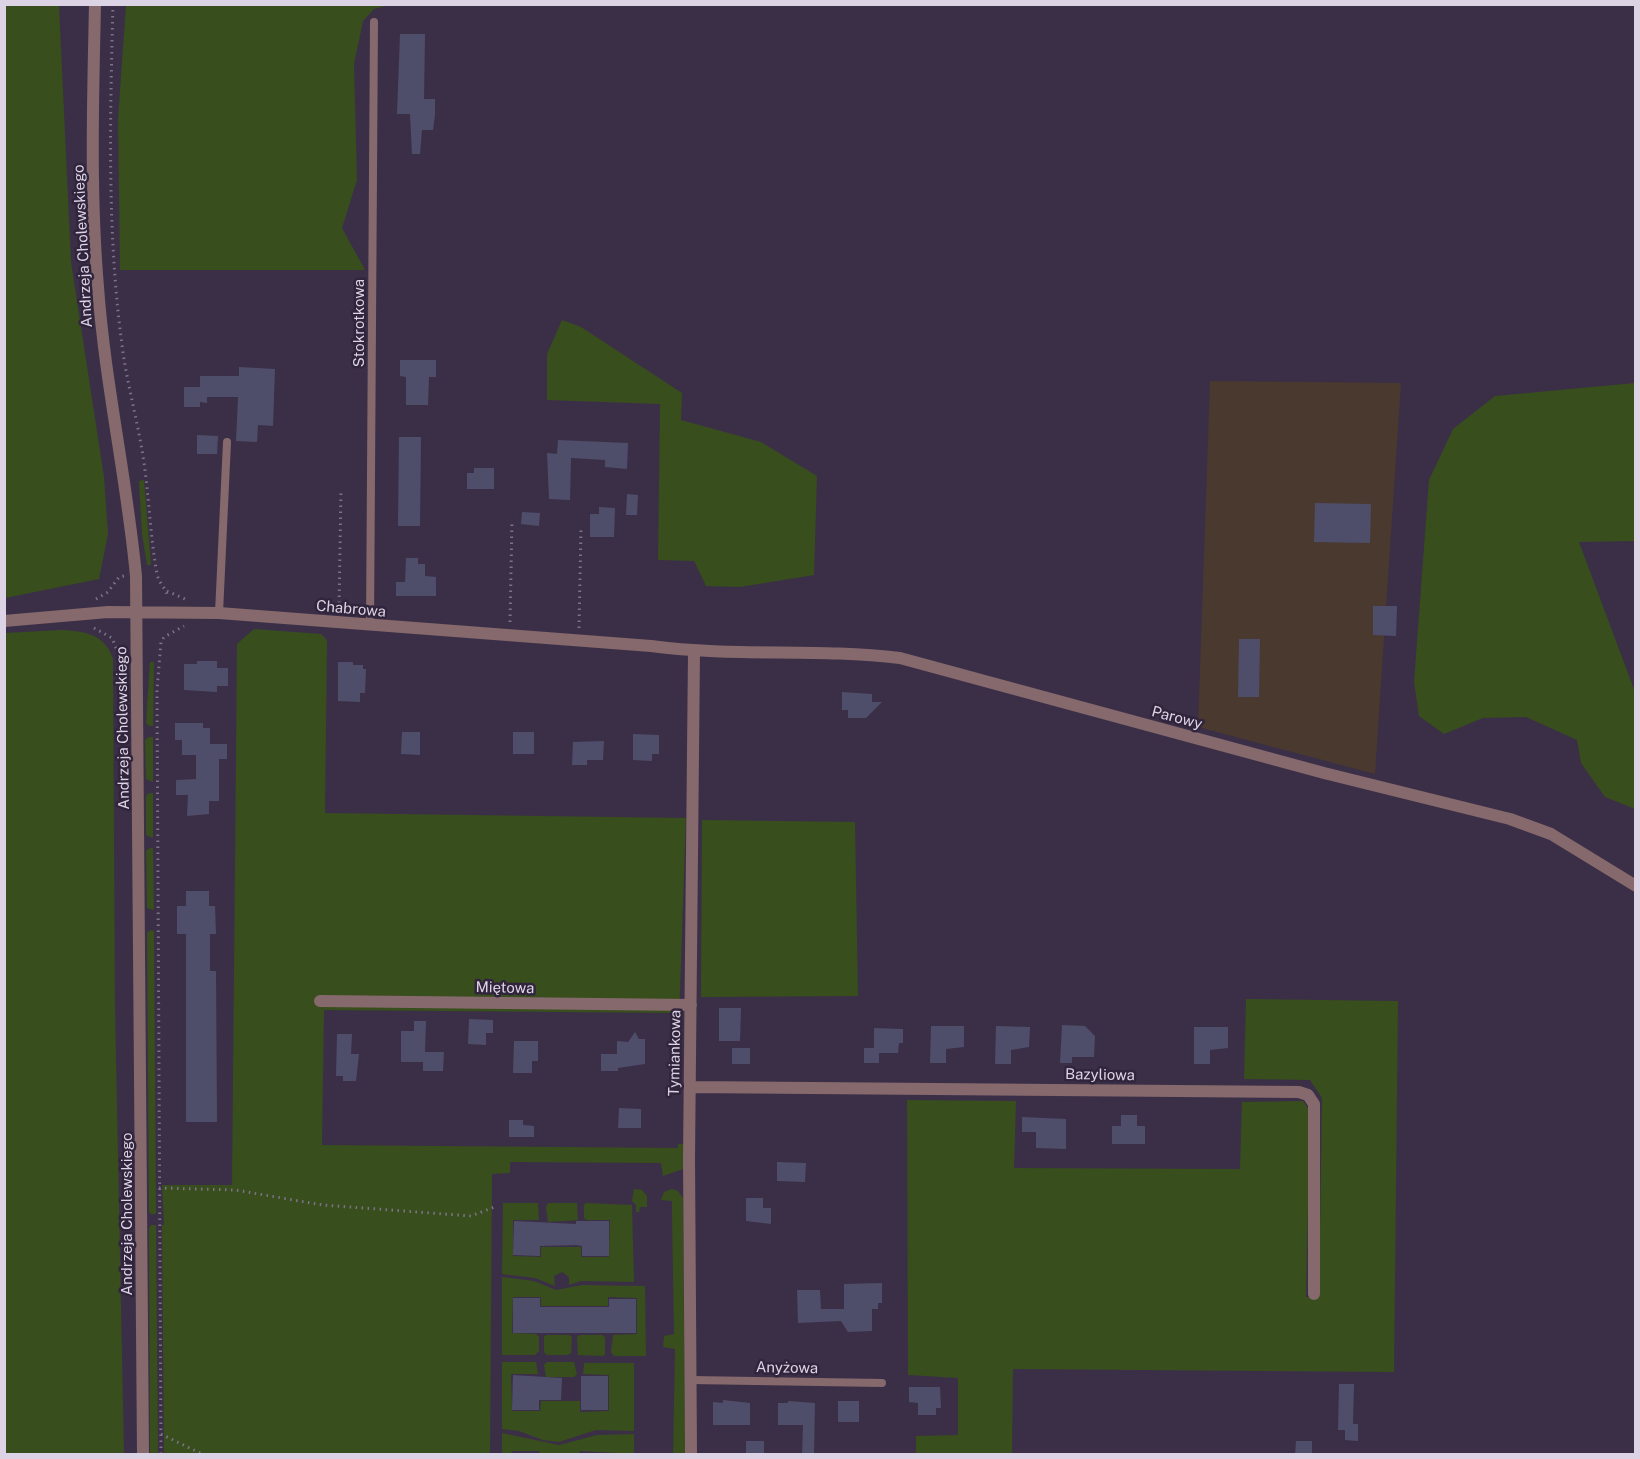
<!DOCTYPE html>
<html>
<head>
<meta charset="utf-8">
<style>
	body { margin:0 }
	#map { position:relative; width:1640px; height:1459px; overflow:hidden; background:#3b2f47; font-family:"Public Sans",sans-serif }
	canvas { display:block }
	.frame { position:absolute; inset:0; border:6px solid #dcd4e4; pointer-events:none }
</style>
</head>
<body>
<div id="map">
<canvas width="1640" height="1459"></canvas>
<div class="frame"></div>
</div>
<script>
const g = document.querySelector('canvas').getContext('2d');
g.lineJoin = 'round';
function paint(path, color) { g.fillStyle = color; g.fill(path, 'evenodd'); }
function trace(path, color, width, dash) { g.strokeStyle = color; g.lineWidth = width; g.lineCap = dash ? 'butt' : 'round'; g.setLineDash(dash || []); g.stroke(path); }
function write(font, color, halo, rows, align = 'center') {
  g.font = font + ' "Public Sans",sans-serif'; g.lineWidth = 5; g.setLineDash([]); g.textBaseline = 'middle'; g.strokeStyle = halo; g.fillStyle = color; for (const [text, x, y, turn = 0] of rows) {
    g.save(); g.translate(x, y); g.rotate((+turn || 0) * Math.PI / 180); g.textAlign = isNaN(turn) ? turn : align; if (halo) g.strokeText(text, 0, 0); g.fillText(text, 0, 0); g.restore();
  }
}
paint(new Path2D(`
	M1210,381L1401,383L1375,774L1198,727Z`), '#49392e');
paint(new Path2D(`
	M4,5H59L71,262L104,477L108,534L99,579L5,598Z
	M126,5H390L374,9L363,21L354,64L357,180L342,228L365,270H120L118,119Z
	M562,320L581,327L682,393L681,420L761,442L817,476L814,575L740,587L706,586L694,561L658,560L660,404L547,400V354Z
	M1635,383V541L1579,542L1635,692V809L1605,797L1581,763L1577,740L1526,717L1483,718L1444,734L1419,716L1414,682L1429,480L1453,429L1495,396Z
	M144,480L151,565H147L142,534L139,481Z
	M254,629L321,634L327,640L325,813L686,818L679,1019L674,1013L324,1010L322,1145L678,1148V1144H683V1169L663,1176L661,1163L510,1162V1173L492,1174L490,1454H164L162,1225H164L162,1185H232L237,644Z
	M61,630C85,631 105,634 113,659L115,1008L124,1454H5V633Z
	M126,662L129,701L125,738H120V666Z
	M150,662H154L153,726H149L146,723Z
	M149,737H153V782L146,779L145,740Z
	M149,793H153V838L146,835V796Z
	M702,820L855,822L858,996L701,997Z
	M150,848H153L154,910L147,908L146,851Z
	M150,930L154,931L156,1214H151L149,1212L147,933Z
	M1246,999L1398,1001L1394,1372L1013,1369L1012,1454H916V1436L958,1435V1378L908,1375L907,1100L1016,1101L1014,1168L1240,1169L1242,1102L1303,1101L1310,1111L1306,1297H1319L1322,1098L1310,1080L1244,1079Z
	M634,1189L642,1190L647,1196V1207H640L639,1212H636V1205L632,1201Z
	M672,1189L678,1191L683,1198L685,1454H673L675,1349L663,1347L664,1336L674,1334L672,1216V1201L661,1200L664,1192Z
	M503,1203H538L539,1220H513V1256L541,1257V1247H581V1257H609L610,1220H587L584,1218V1205L586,1203L632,1205L634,1282L581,1281L569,1285V1277L562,1272L554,1276L555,1286L535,1278L502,1274Z
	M548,1203H577L578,1220L548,1222L546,1207Z
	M151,1225H156L158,1454H150L149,1228Z
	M502,1277L534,1281L556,1290L582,1285L645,1286L646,1356H614L611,1352L613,1335L637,1334V1298L608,1297V1306H541V1297H513L512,1333L536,1334L539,1337V1351L535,1355H502Z
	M546,1335H569L572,1337L571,1353L568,1355H547L544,1352V1337Z
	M580,1335H602L605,1337V1354L603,1356L578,1355L577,1337Z
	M502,1362H536L538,1374H511L512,1411H540L541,1401H580V1412L609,1411V1375L583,1374L584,1363H634V1431L596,1430L559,1442L543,1440L519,1431L502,1429Z
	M547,1362H574L577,1374L574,1377H546L544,1365Z
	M502,1433L559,1445L597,1435L634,1434V1454L580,1451L579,1454H540L539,1451H512L511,1454H502Z`), '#384e1d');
paint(new Path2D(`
	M400,34H425L424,99H435V115L433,130H422L420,154H412L410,114H397Z
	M400,360H436V377H429L428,405H406V377L400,376Z
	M239,367L275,369L273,426L258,425L257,442L236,441L238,397H207V403L200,402V407H184V387H200V376H239Z
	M197,435L218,436L217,454H197Z
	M399,437H421L420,526H398Z
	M558,440L628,443L627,469L605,467V460L571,458L570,500L549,499L547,453L557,454Z
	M474,468H494V489H467V473H474Z
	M627,494L638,495L637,515H626Z
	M1315,503L1371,504L1370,543L1314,542Z
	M599,507L615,508L614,537H590V514H599Z
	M522,512L540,513L539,526L521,524Z
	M406,558H418V564H425V576L436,577V596H396V582H405Z
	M1373,606H1397L1396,636L1373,635Z
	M1239,639H1260L1259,697H1238Z
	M197,661H217V668H228V686H217V692L184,690V664H197Z
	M338,662H353V665H363V669H366L365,693H360V702L338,701Z
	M842,692L872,694V702H882L866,718H848V710H842Z
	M175,723H203V728H210V744H227V759H219V801H209V814L187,816L188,795H176V780L196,779V755H182V740H175Z
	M402,732H420V755L401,754Z
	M513,732H534V754H513Z
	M633,734L659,735V754H652V761L633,760Z
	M604,741L603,760H587V765H572L573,742Z
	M186,891H209V906H215L216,934H210V971H216L217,1122H186V934H177V906H186Z
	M719,1008H741L740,1041H719Z
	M469,1019L493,1020V1033H486V1045L468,1044Z
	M414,1021H426L425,1052H444L443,1071H423V1062H401V1031H414Z
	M1062,1025L1085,1026L1095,1036L1094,1057H1072V1063H1060Z
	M931,1026H964V1047L946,1049V1063H930Z
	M996,1026L1030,1027L1029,1047L1011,1050V1064H995Z
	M1194,1027H1228V1048L1210,1050V1064H1194Z
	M874,1028L903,1029V1043H899L898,1053H879V1063H864V1048H874Z
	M635,1032L639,1039H645V1064L618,1068V1071H601V1054H617V1041L628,1042Z
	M337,1034H352L351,1054H359L356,1081H343V1076H336Z
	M514,1041H538V1061H532V1073H513Z
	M732,1048H750V1064H732Z
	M619,1108L641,1109V1128H618Z
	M1121,1115H1137V1126H1145V1144H1112V1126H1121Z
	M1022,1117L1066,1119V1149L1036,1148V1132H1022Z
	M509,1120H523V1125L534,1126V1137H509Z
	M777,1162L806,1163L805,1182L777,1181Z
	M746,1198H763V1208H771V1224L746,1221Z
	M514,1221L576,1224V1221H609V1256H582V1246L576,1245L540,1246V1256L513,1255Z
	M882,1283V1303H878V1309H872V1331L848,1332L841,1321L798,1323L797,1290H820L821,1309H844V1284Z
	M513,1298H540V1307H609V1299H636V1333H513Z
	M513,1375L562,1378L561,1400H539V1410H512Z
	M581,1376H608V1410H581Z
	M1339,1384H1354L1353,1424H1358V1441L1345,1440V1430H1338Z
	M909,1387H940L941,1408H936V1415H918V1403L909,1402Z
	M723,1400L750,1403V1425H713V1402L723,1403Z
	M788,1401L815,1403L814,1455H802L803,1425H778V1403H788Z
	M838,1401H859V1422H838Z
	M746,1441H764V1455H746Z
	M1296,1441H1312V1455H1295Z`), '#4f4e6a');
trace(new Path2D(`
	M113,4C110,118 107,232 122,345C126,377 134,407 140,439C149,484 149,530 157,574C159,584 167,589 168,598
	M167,591L185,599
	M96,599L108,592L119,577L124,576
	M339,609L341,489
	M510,622L512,521
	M94,628L112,638L118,653H125
	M579,628L581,528
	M159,1188L235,1190L323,1205L471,1216L497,1206
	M161,1434L202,1454
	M161,1454L157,690L161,642L164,637L184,626`), '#7d7388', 3, [1.5, 4.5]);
trace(new Path2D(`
	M219,613L227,442
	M370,625L374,22
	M691,1380L882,1383`), '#86696c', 8);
trace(new Path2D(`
	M95,4C93,99 90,193 98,287C105,384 127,479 136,576L143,1454
	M4,621L108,612L219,613L651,646C733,657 817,648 900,658L1324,773L1510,819L1551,834L1636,886
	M320,1001L691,1005
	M690,1087L1299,1092L1308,1095L1314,1104V1294
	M691,1454L689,1158L694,652`), '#86696c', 12);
write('15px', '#dcd4e4', '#31253d', [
	["Andrzeja Cholewskiego",83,246,-93],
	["Stokrotkowa",359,323,-90],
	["Chabrowa",351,609,5],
	["Parowy",1177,718,15],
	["Andrzeja Cholewskiego",123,728,-91],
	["Miętowa",505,988,1],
	["Tymiankowa",675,1053,-89],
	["Bazyliowa",1100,1075,1],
	["Andrzeja Cholewskiego",127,1214,-90],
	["Anyżowa",787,1368,1]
]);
</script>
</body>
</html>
